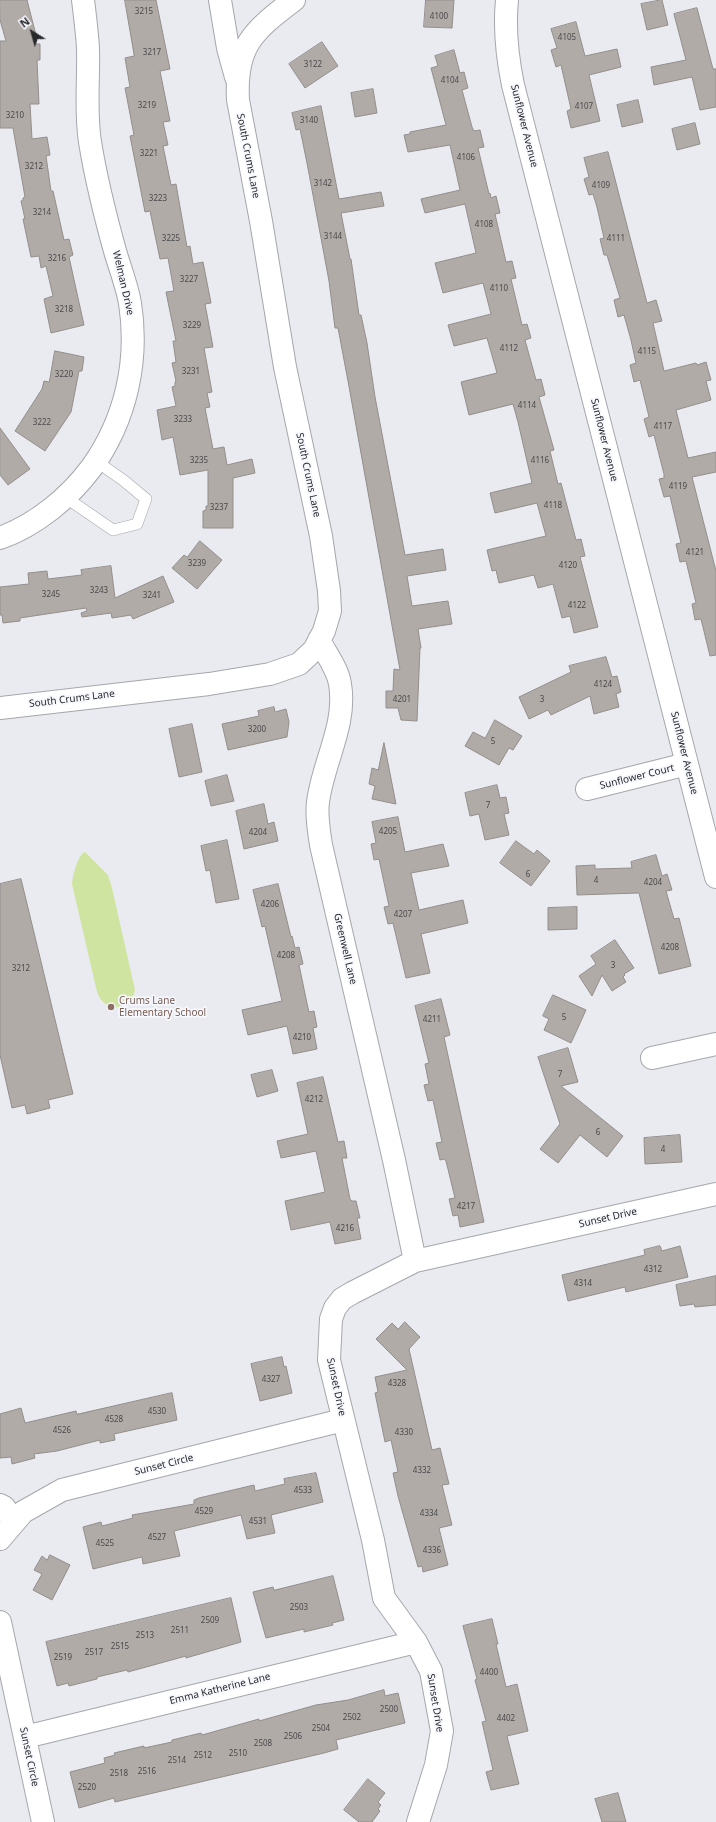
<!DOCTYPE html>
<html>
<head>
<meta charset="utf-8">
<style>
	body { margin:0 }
	#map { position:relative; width:716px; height:1822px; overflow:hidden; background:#e9ebf1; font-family:"Noto Sans",sans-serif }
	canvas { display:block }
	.north { position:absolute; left:12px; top:12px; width:40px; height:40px; -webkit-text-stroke:3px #f6f8fe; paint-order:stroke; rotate:323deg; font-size:11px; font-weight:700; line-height:16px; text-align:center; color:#27282a }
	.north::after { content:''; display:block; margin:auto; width:14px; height:18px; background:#27282a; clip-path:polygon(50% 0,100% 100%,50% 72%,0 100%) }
</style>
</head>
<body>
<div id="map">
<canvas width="716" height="1822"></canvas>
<div class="north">N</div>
</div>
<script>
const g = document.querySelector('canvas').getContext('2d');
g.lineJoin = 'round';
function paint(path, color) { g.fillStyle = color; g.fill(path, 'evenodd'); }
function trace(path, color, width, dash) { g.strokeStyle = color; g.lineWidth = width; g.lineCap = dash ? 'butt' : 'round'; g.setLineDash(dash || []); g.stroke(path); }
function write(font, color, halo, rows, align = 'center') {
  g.font = font + ' "Noto Sans",sans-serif'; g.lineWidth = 3.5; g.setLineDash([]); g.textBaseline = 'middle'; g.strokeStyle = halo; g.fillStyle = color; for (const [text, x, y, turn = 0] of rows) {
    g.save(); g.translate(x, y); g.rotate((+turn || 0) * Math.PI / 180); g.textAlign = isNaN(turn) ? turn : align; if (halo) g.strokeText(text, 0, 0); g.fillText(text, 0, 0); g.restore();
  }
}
paint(new Path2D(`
	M85,852L108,875L112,888L135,990C131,1012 104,1013 97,992L72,884C72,877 78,854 85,852Z`), '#d0e4a1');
const building = new Path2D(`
	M0,0H27L36,35V44H40V60H37L39,104H30L32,139L47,137L50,155L46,156L51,191H53L64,240L69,239L73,255L69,257L84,325L51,333L44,299L53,296L46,266L41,268L39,256L31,257L23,219H25L21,201L23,200V198L25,197L13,128H0V41H6L0,20Z
	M125,0H156L170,69L160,71L170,121L163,122L168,145L163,146L171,185L176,184L187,247L190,246L193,264L203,262L211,303L205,304L213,347L204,348L212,392L207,393L210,407L205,408L213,449L224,447L227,465L252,459L255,473L233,478V528H203V511L206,510V506H208V470L180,475L173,437L162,440L157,410L176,406L172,387L175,386V382L176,381L172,363L176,362L173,341H176L166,292L174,291L168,258L160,259L150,211L145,212L130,136L134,135L125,88L130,87L125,58L134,56Z
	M426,0H454L452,28L424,27Z
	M662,0L668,25L647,30L641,4Z
	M697,8L713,69H716V107L700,110L692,77L654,85L651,67L686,60L674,14Z
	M576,22L585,56L617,49L621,67L589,75L600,121L571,128L567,111L571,109L561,65L556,67L551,50L557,48L551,29Z
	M322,42L338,66L305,88L289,64Z
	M454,50L460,73L464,72L468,88L462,90L472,127L474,131L480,130L484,147L478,148L489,194L490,193L491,198L496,196L500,213L495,214L506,262L512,261L516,278L511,279L522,325L527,324L531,338L525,340L536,380L541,379L545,395L539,397L554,450L550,451L558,484L561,483L576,540L581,539L585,556L580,557L598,627L574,633L570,616L562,618L553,584L538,588L534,575L499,583L496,570L492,571L487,550L546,536L537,503L495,513L490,493L532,483L518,422L513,404L469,415L461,382L497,373L487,338L454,346L448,325L491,314L483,283L443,293L435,263L476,253L465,204L425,213L421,199L460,190L450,145L408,152L404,135L410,134V132L446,125L431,68L438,66L435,56Z
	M373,89L377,113L355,117L351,93Z
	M638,100L643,122L622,127L617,105Z
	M321,106L339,199L381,192L384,206L341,213L350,259H351L359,315H361L367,343L375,397L405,555L443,549L446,570L407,576L412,606L448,601L452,624L418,629L421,648H420L417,721L401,720L398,708H386V691H393L394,669L400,670L348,381L338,328H335L329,281L307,163L300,129L296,130L292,113Z
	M695,123L700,144L677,150L672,129Z
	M608,152L647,303L656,300L662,321L653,323L664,371L696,363L697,365L706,362L711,380L706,381L711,400L676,410L688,458L716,452V472L692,477L716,571V655L710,656L701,619L695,620L692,604L696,603L686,561L680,562L676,544L681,543L670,496L664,497L659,479L664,478V474L654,435L649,437L644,419L649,417L640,380L634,382L630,365L636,363L631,340L624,315L618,317L614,300L620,298L607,255H604L600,239L604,238L597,207L593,194L589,195L584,179L589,177L584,158Z
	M55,351L84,357L82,371H79L71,412L45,451L15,431L42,389L44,381L49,382Z
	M0,428L30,469L8,485L0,475Z
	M200,541L222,560L197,589L172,568L184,555L187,557Z
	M111,566L115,598L163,576L174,602L133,619L131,615L112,618L111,613L82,617L81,613L87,611L86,608L20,618V621L3,623L2,615H0V587L29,584L28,573L47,571L48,579L82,575L81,570Z
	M606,657L612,677L617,676L621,692L616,694L619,707L594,714L590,696L551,715L548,710L529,719L519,697L571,672L569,666Z
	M274,707L275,712L286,709L289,722L287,737L228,750L222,724L259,716L258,711Z
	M495,720L522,736L513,750L509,748L499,765L465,746L473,732L485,738Z
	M192,724L202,772L179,777L169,729Z
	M384,743L396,804L372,799L375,786L369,784L372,768L378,770Z
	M227,775L234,801L211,806L205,781Z
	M497,785L500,798L506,797L509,813L504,814L509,835L485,840L479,814L470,816L465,793Z
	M264,804L268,824L274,822L278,841L244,849L236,811Z
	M398,817L405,852L443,844L449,866L411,873L419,910L463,900L468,923L421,934L430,973L406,978L393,923L388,924L384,907L389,906L379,859L374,860L371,844L376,843L372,822Z
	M227,840L239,899L216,903L210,870L206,871L201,846Z
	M516,841L534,854L537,850L550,861L531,886L500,863Z
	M656,855L662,876L667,874L672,890L666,891L674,919L679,918L691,966L659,974L639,893L577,895L576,866L595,865V869L632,868L631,862Z
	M21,879L73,1094L48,1100L50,1108L27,1114L25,1105L12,1108L0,1055V884Z
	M278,884L291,937L292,936L295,948L299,947L303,964L299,965L308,1008L309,1012L314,1011L317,1027L313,1028L317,1049L293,1054L287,1026L248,1035L242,1010L282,1001L265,926L262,927L253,890Z
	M577,907V929L548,930V908Z
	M615,940L634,968L624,974L625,975L623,977L626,982L612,991L602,975L592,996L579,976L596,964L591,956Z
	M553,995L586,1010L571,1043L544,1030L549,1019L543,1016Z
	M441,999L450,1035L444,1037L484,1222L460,1227L458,1215L453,1216L449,1199L455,1198L446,1161L444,1159L440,1160L436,1143L442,1142L433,1100L428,1101L424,1085L429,1084L425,1064L429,1063L415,1006Z
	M568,1048L578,1082L561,1086L623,1136L607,1157L580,1135L558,1163L540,1149L560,1124L538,1057Z
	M272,1070L278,1091L257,1097L251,1075Z
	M323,1077L338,1142L344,1141L347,1158H342L350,1199L352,1201H356L360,1218H357L361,1239L335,1244L330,1222L291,1230L285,1201L325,1192L316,1151L281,1158L277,1141L308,1134L297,1083Z
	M680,1135L682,1162L645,1164L644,1138Z
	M660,1246L662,1251L680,1246L688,1277L626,1292L625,1287L568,1301L562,1275L645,1255L644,1250Z
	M716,1276V1305L695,1307L694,1304L680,1306L676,1285Z
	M405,1322L420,1337L409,1349L432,1450L440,1448L449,1484L442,1485L452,1525L439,1528L448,1565L423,1572L422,1566L418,1567L398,1496L393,1473L398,1472L391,1440L385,1442L375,1393L378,1392L375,1377L407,1370L376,1339L392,1323L398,1329Z
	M282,1357L284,1367L286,1366L292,1393L260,1401L251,1364Z
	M172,1393L177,1420L114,1434L115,1440L100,1443V1440L57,1451L34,1454L35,1458L12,1464L11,1457L0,1458V1414L21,1408L25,1423L76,1411L77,1414Z
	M316,1473L323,1502L271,1515L275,1533L247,1539L241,1515L174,1531L180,1556L143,1564L142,1557L93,1569L83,1527L101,1522L102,1526L133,1518L132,1515L194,1504V1500L199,1498L254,1485L255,1491L285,1484L284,1479Z
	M50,1555L70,1565L52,1600L33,1590L42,1574L34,1570L42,1556L47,1560Z
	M333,1576L344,1620L332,1623L333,1625L304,1632V1629L266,1638L253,1592L273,1587L274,1590Z
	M231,1598L241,1642L186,1658V1656L128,1672L127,1670L97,1677V1679L69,1686L68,1683L57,1686L46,1642Z
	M492,1619L498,1644H496L506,1687L517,1684L528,1731L507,1736L519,1784L491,1790L486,1772L493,1770L482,1722L486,1721L475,1680L477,1679L463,1626Z
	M384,1690L385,1696L398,1693L405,1723L336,1740L338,1749L324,1753L115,1802L114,1798L79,1808L70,1772L105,1763L104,1758L115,1755L114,1753L144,1746V1748L172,1742V1740L201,1733L202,1735L259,1719V1721L316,1705L348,1700Z
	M368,1779L385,1793L378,1802L381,1805L378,1809L380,1811L372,1822H359L344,1810Z
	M618,1793L626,1822H602L595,1799Z`);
paint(building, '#b1aba8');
trace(building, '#938e8b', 1);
const lane = new Path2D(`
	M65,497L113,530L137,524L146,499L123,480L96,461`);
const street = new Path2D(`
	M220,0L228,48L236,77
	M507,0C504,30 507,56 513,85L716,877
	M0,538C36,525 69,498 92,467C126,419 139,361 130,303C127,286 120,268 115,251C105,215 96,179 90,142C85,111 89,79 88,48C87,32 85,16 83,0
	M319,640C326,654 338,669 340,684C347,725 323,762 318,802C316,816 319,831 321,845L394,1160L415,1261
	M0,708L209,684L270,674L299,664L314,650L324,631L330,611L329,591L321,536L285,367L261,221L238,100C235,46 253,31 294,0
	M587,789L687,764
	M652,1058L716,1044
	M0,1505L4,1507L14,1522
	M0,1539L23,1512L62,1490L343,1420
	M0,1622L43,1822
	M25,1737L416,1642
	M418,1822L436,1765L442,1731L431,1671L416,1642L384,1598L373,1540L329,1360L331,1319L335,1308L342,1299L352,1293L415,1261L716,1194`);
trace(lane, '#a5a7ac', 12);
trace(street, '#a5a7ac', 24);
trace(lane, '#fff', 11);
trace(street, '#fff', 22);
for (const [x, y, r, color] of [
	[111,1007,4,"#8d6e63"]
]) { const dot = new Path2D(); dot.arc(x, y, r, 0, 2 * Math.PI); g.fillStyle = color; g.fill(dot); trace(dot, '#f6f8fe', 1.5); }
write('8px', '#4a494a', null, [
	["3215",144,12],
	["4100",439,17],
	["4105",567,38],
	["3217",152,53],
	["3122",313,65],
	["4104",450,81],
	["3219",147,106],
	["4107",584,107],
	["3210",15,116],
	["3140",309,121],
	["3221",149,154],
	["4106",466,158],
	["3212",34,167],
	["3142",323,184],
	["4109",601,186],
	["3223",158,199],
	["3214",42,213],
	["4108",484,225],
	["3144",333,237],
	["3225",171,239],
	["4111",616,239],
	["3216",57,259],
	["3227",189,280],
	["4110",499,289],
	["3218",64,310],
	["3229",192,326],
	["4112",509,349],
	["4115",647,352],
	["3231",191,372],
	["3220",64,375],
	["4114",527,406],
	["3233",183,420],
	["3222",42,423],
	["4117",663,427],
	["3235",199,461],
	["4116",540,461],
	["4119",678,487],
	["4118",553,506],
	["3237",219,508],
	["4121",695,553],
	["3239",197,564],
	["4120",568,566],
	["3243",99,591],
	["3245",51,595],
	["3241",152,596],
	["4122",577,606],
	["4124",603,685],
	["4201",402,700],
	["3",542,700],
	["3200",257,730],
	["5",493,742],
	["7",488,806],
	["4205",388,832],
	["4204",258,833],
	["6",528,875],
	["4",596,881],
	["4204",653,883],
	["4206",270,905],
	["4207",403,915],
	["4208",670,948],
	["4208",286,956],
	["3",613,966],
	["3212",21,969],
	["5",564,1018],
	["4211",432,1020],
	["4210",302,1038],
	["7",560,1075],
	["4212",314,1100],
	["6",598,1133],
	["4",663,1150],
	["4217",466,1207],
	["4216",345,1229],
	["4312",653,1270],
	["4314",583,1284],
	["4327",271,1380],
	["4328",397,1384],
	["4530",157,1412],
	["4528",114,1420],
	["4526",62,1431],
	["4330",404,1433],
	["4332",422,1471],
	["4533",303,1491],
	["4529",204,1512],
	["4334",429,1514],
	["4531",258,1522],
	["4527",157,1538],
	["4525",105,1544],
	["4336",432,1551],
	["2503",299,1608],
	["2509",210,1621],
	["2511",180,1631],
	["2513",145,1636],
	["2515",120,1647],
	["2517",94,1653],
	["2519",63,1658],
	["4400",489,1673],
	["2500",389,1710],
	["2502",352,1718],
	["4402",506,1719],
	["2504",321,1729],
	["2506",293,1737],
	["2508",263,1744],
	["2510",238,1754],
	["2512",203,1756],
	["2514",177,1761],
	["2516",147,1772],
	["2518",119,1774],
	["2520",87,1788]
]);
write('10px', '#27282a', '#f6f8fe', [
	["Sunflower Avenue",524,126,76],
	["South Crums Lane",248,156,79],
	["Welman Drive",123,283,77],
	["Sunflower Avenue",604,440,76],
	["South Crums Lane",308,475,78],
	["South Crums Lane",72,699,-7],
	["Sunflower Avenue",684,753,76],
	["Sunflower Court",637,777,-14],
	["Greenwell Lane",345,949,77],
	["Sunset Drive",608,1218,-13],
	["Sunset Drive",336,1387,78],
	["Sunset Circle",164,1465,-14],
	["Emma Katherine Lane",220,1689,-14],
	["Sunset Drive",435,1703,81],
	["Sunset Circle",29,1757,78]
]);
write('10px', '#785e54', '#f6f8fe', [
	["Crums Lane",119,1001],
	["Elementary School",119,1013]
], 'left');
</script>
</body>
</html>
